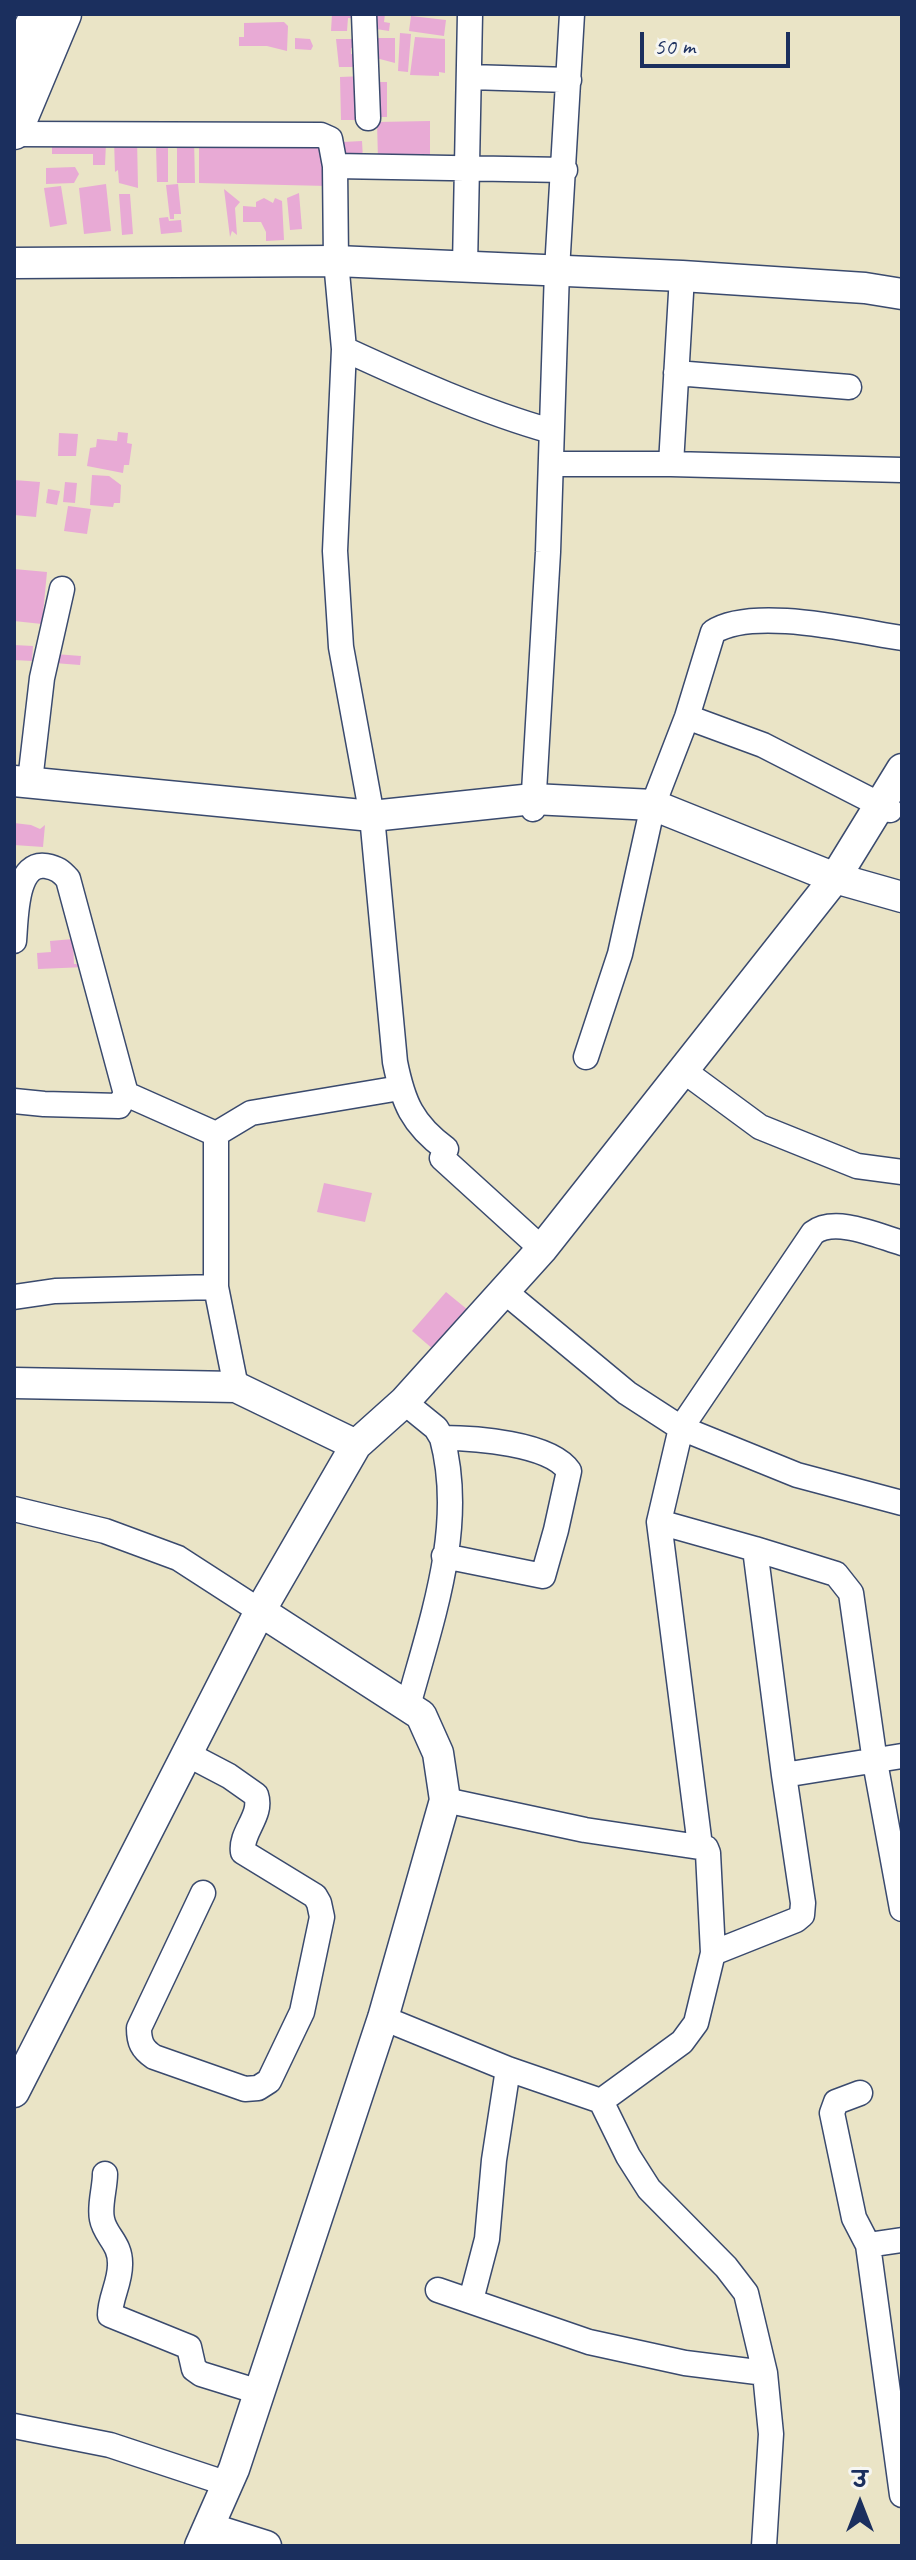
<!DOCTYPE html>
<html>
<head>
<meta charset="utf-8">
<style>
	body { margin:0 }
	#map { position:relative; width:916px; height:2560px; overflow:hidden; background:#eae4c6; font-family:Caveat,"Playpen Sans Deva",sans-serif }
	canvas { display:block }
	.frame { position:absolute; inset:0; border:16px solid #1b2f5e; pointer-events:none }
	.north { position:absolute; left:820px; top:2464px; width:80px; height:80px; -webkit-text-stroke:6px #f6f6f2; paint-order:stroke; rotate:0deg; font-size:22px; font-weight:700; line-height:32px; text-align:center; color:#1b2f5e }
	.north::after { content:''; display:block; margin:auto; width:28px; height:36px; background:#1b2f5e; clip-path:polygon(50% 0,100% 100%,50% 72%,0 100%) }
	.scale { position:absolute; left:640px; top:32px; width:150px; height:36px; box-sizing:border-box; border:4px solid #1b2f5e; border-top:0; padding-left:10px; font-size:24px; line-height:28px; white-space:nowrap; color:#1b2f5e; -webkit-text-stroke:6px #f6f6f2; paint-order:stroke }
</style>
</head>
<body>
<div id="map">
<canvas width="916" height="2560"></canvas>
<div class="frame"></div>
<div class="north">उ</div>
<div class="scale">50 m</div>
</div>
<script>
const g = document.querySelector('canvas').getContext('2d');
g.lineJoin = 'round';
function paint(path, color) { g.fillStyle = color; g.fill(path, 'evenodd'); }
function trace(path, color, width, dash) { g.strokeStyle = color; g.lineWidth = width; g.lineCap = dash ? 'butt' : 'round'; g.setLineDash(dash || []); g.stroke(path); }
paint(new Path2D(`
	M332,14H363V19L348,18L347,31H331Z
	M369,14H385L384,22L390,23L389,31L376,29Z
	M411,16L446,20L444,36L409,31Z
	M284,22L288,26L287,51L267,46H239V37H244V23Z
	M400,33L411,34L408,72L398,71Z
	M415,37L445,39V73L439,72V76L410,75Z
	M295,38L310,39L313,46L311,50L295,49Z
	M377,38H395V63L376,58Z
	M336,39H364V48H351V54L364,55V67H339Z
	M364,76L359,120H341L340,77Z
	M374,82H387V117H375Z
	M430,121V160H378L377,122Z
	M137,138L138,188L119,183L118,170L115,172L114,139Z
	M177,138H194L195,183H177Z
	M168,139V182H157L156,145Z
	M362,141L363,159L344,160L343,142Z
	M106,143L105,165H93V154H52V145Z
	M199,145L327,147L328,186L199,183Z
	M75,167L79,174L74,183L46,184V168Z
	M106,184L111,231L84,234L79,188Z
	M178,184L181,214H174V219H170L166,185Z
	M61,186L67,224L50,227L44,188Z
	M224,189L240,202L235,208L237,235L232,231L230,237Z
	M299,193L302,229L290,230L287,198Z
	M119,194H130L133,234L122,235Z
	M264,198L273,203L275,198L282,201L284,240L266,241V232L261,222H243V206L256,207V202Z
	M168,217L169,221L181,220L182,232L161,234L159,218Z
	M118,432L128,433L127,443L132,444L129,465H124L123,473L87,466L90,448L96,447L97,439L117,441Z
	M59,433L78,434L76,456H58Z
	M92,475L109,476L121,485L120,503H114L113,507L90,505Z
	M14,480L40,482L36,517L14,515Z
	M65,482L77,483L75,503L63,502Z
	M48,489L60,491L57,505L46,503Z
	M68,506L91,509L87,534L64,531Z
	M14,569L47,572L42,624L14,621Z
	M14,645L33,646L32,661L14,660Z
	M55,654L81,656L80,665L54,663Z
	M14,823L31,825L40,829L45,825L43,847L14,845Z
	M73,939L74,964H82L86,967L38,969L37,953L51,952L50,941Z
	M324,1183L372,1193L365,1222L317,1212Z
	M446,1292L468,1310L434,1350L412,1331Z`), '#e8aad5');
const minor = new Path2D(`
	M364,14L368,118
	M469,77L569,80
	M14,134L321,135L330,139L335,166L336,261L344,349L335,551L341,647L372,816L395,1062C403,1102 412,1124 446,1149L442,1158L542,1249
	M335,166L565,170
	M465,266L470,14
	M344,349C409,379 483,412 551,431
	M676,373L849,387
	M551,464H671L902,470
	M671,464L682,276
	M687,717L763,745L890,810
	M30,781L42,678L62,589
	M533,809L548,552L557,270L572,14
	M14,941C16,919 15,861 46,866C57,868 61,871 68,879L126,1094
	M586,1057L620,954L653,805L687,717L713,632C753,606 855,631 902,638
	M684,1071L760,1127L857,1166L902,1172
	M14,1101L44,1104L119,1106L126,1094L216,1134
	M216,1134V1287L236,1387
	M216,1134L251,1113L400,1088
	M902,1243C878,1236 835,1216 813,1233L681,1428L659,1522L755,1549L784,1775L902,1756
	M504,1291L627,1393L681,1428L797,1475L902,1503
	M14,1297L55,1291L216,1287
	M404,1402L436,1428L442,1438C466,1527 431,1621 408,1706
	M442,1438C474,1438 550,1443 569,1471L556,1530L543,1576L444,1556
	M14,1509L105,1531L178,1558L260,1611
	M659,1522L700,1846
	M755,1549L836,1574L851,1593L875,1762L902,1909
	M187,1754L229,1776L256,1795C263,1816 240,1832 243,1852L315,1896L319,1903L322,1917L302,2012L269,2081L258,2088L245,2089L154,2057C142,2049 139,2042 139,2028L203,1893
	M445,1800L585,1830L706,1848L708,1853L713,1953
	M383,2018L508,2069L601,2101L628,2156L649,2189L726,2267L746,2293L765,2373L771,2434L764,2546
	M860,2093L836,2102L832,2113L854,2218L868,2245
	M601,2101L682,2042L696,2023L713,1953L796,1920L802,1915L803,1903L784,1775
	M105,2174C105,2188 99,2206 102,2219C105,2236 121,2243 120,2265C120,2283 110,2298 110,2315L189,2347L194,2369L201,2374L259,2392
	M902,2240L868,2245L902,2495
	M438,2290L589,2342L685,2363L765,2373
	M471,2300L487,2239L494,2160L508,2069
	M14,2426L110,2445L228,2484`);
const tertiary = new Path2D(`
	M14,263L336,261L682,276L865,288L902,294
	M14,781L372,816L533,799L653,805L835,878L902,897
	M14,1383L236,1387L356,1445
	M14,2092L260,1611L356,1445L404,1402L542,1249L835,878L902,769
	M209,2528L266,2546
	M200,2546L234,2469L383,2018L445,1800L438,1753L421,1715L260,1611`);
const primary = new Path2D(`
	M14,65L39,14
	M14,131L63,14`);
trace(minor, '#3a4a6e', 27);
trace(tertiary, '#3a4a6e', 33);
trace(primary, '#3a4a6e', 39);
trace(minor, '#fff', 24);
trace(tertiary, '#fff', 30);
trace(primary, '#fff', 36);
</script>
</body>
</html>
